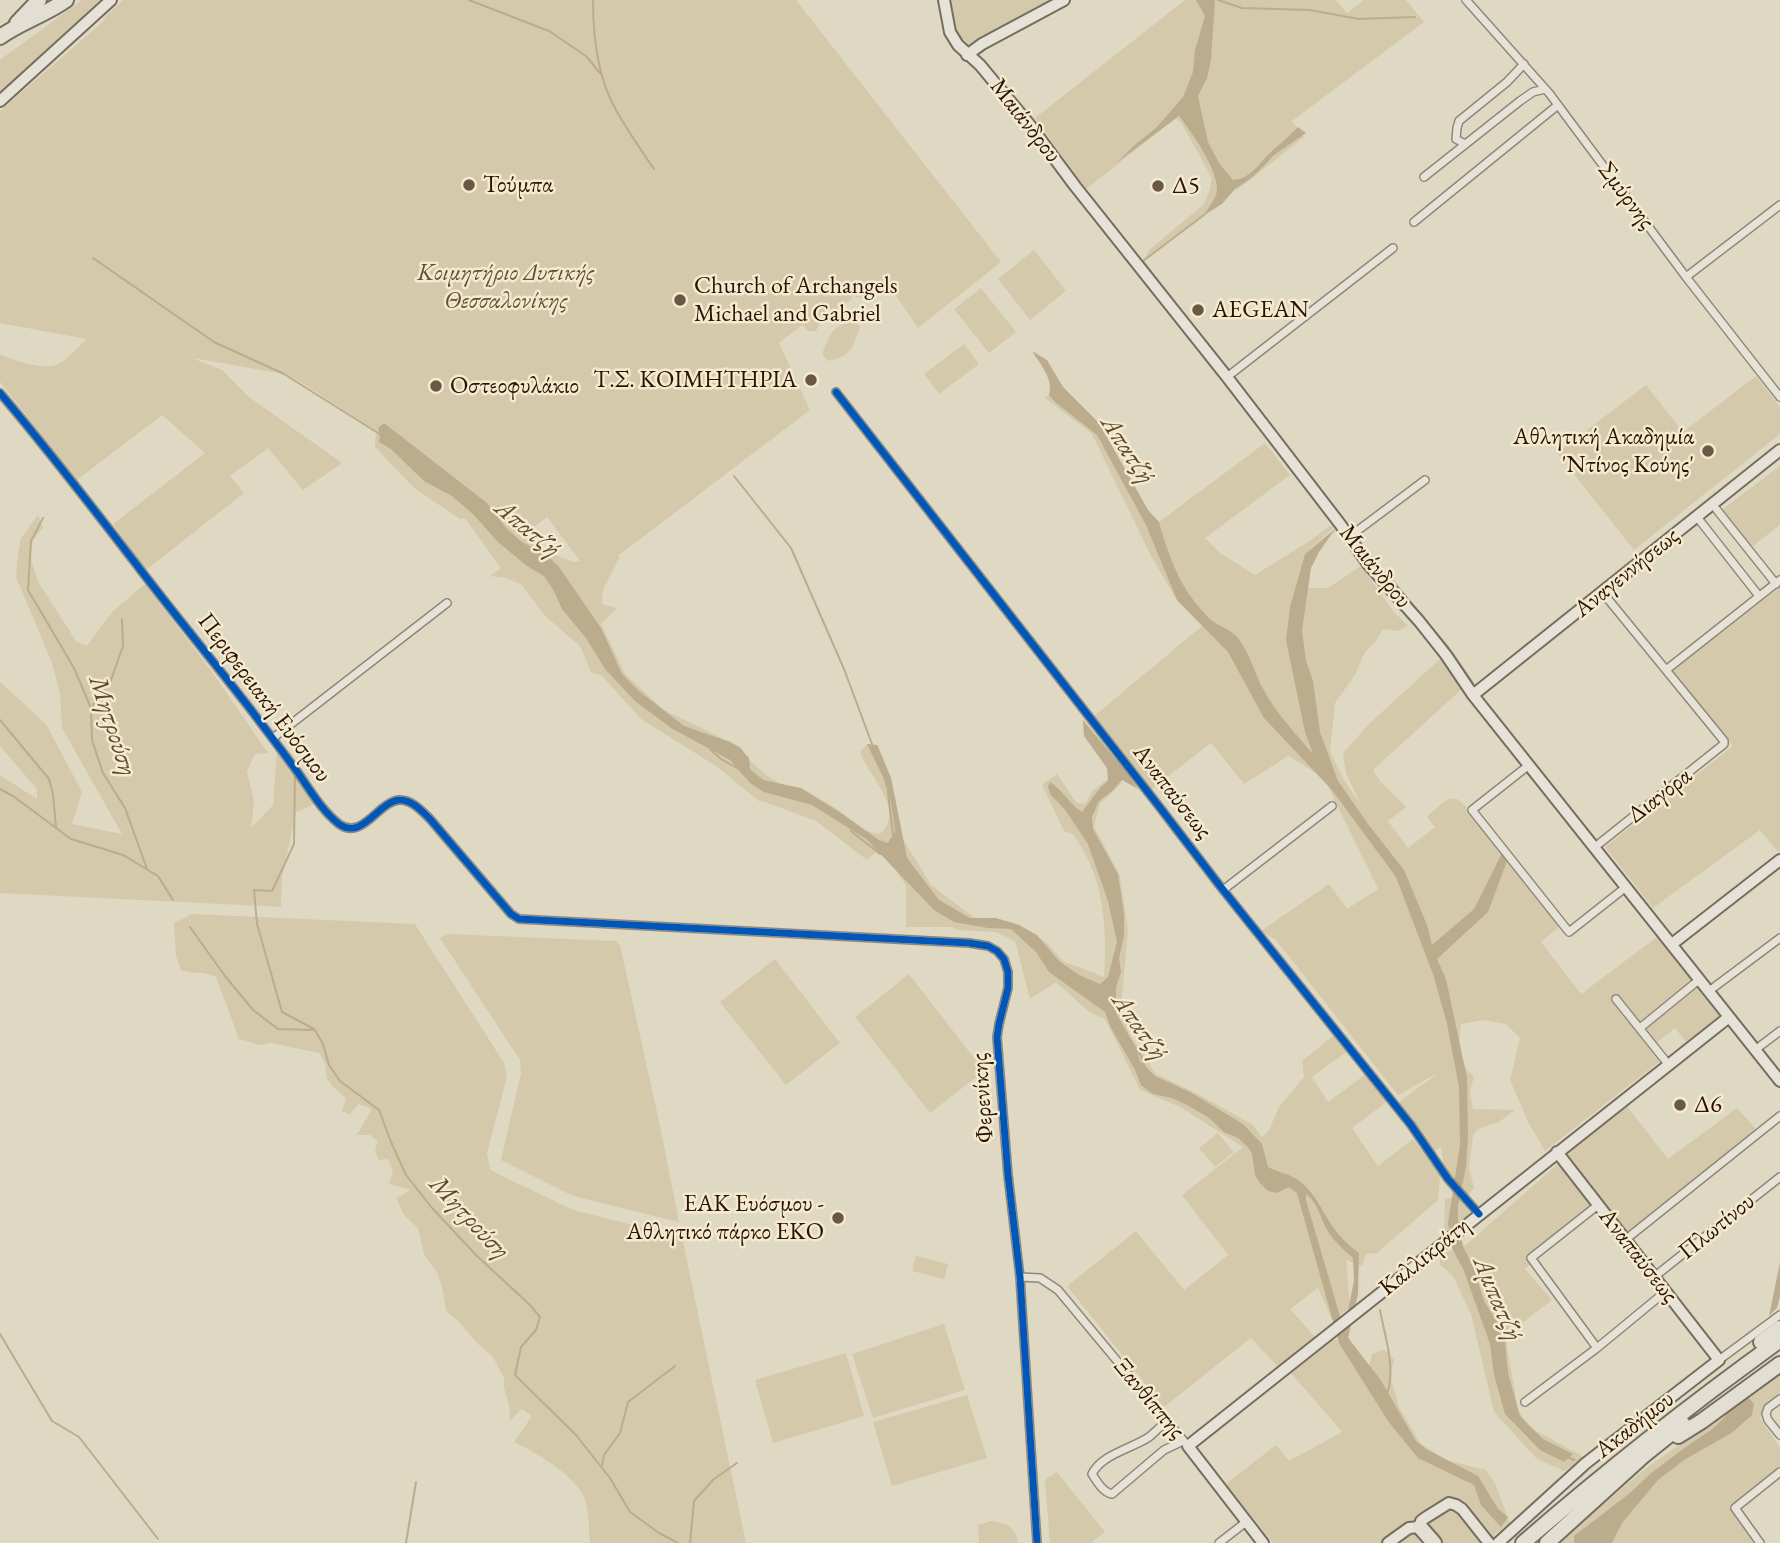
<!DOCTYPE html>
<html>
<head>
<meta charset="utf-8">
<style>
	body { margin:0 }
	canvas { display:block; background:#dfd9c3 }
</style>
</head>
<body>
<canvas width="1780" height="1543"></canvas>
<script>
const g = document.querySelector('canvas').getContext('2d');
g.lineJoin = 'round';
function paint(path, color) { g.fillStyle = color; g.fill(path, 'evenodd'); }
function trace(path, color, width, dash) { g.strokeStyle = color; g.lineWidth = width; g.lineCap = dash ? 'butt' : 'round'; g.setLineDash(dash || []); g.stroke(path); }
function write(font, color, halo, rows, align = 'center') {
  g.font = font + ' "EB Garamond",serif'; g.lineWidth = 5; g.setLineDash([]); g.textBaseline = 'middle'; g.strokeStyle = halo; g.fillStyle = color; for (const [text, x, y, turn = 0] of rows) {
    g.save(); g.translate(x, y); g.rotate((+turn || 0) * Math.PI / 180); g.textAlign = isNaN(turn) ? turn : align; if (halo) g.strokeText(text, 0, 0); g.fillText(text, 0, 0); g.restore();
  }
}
paint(new Path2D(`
	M82,0H107L0,103V60Z
	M123,0H796L1001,262L918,328L887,283L864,298L852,296L851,300L820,323L816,331H808L802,325L779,343L810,410L618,556L620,557L603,589L602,604L617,608L601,624L625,674L664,710L741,747L748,759L766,775L784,786L803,789L836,808L862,829L873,833L880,834C907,810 868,776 860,752L867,744L878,745L891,778L903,839L931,885L975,918L1012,922L1047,943L1063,961L1104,977C1107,945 1105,899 1092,869C1088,857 1081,846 1074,835L1064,831L1042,785L1057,774L1077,803L1085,804L1093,790L1108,779L1112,772L1124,776L1120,785L1100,804L1094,826L1120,876L1128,930L1121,1006L1129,1033L1156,1074L1196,1093L1253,1125L1262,1137L1269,1130L1279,1107L1304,1077L1302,1061L1333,1036L1346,1052L1312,1077L1328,1102L1366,1074L1388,1101L1352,1128L1378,1166L1413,1139L1440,1175L1438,1200L1377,1253L1366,1254L1362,1266L1346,1260L1350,1307L1333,1321L1318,1288L1290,1309L1315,1337L1278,1367L1251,1338L1164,1407L1067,1286L1136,1231L1184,1290L1228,1255L1182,1195L1243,1147L1180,1107L1140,1090L1105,1019L1089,1012L1056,982L1030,999L1015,941L995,932L956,930L953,927H906V885L880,849L867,860L816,821L765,802L759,801L716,766L641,719L602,676L591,672L580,646L545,616L522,585L506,578L490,576L501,568L465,518L460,519L414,488L375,447L376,431L299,381L284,374L192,358L222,370L249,397L342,463L303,490L268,448L230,476L244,493L146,570L113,524L205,453L162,415L77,480L0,382V354C12,360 43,370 56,365C67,360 78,347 87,339L0,323V111L106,19H103ZM547,517L580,561L573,562L539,548L516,524L529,531Z
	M944,0H1056L966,50L950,32Z
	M1185,0H1336L1347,13L1364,0H1406L1424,22L1292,121L1304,137L1237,190L1229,180L1225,199L1143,261L1149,250L1204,204L1209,192L1212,178L1182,124L1176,118L1086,189L1035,118Z
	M1034,250L1066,291L1030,320L998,279Z
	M981,288L1016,332L989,353L954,309Z
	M855,321L860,327C852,348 853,356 828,361L822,354C830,335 832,324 855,321Z
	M964,344L979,364L939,394L924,374Z
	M1756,376L1780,407V434L1634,550L1557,453L1646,385L1683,432Z
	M1054,390L1100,424L1148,510L1159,522L1265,443L1290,475L1205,538L1220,553L1255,575L1314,538L1329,526L1334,527L1305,554L1302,631L1308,588H1328L1361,566L1393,611L1416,634L1407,626L1399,631L1383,629L1376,641L1365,652L1355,675L1335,703L1330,752L1344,780L1361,805L1346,773L1343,753L1370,723L1441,658L1462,689L1373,770L1380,781L1406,807L1388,821L1408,848L1435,827L1427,817C1434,811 1447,795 1457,799C1458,799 1465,806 1466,807L1560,926L1541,942L1581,994L1657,937L1719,1016L1686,1042L1675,1028L1650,1048L1660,1061L1545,1151L1528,1122L1510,1080L1520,1038L1506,1024L1483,1020L1461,1024L1458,1050L1467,1070L1474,1077L1470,1091L1473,1109L1515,1110L1499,1122L1478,1129L1473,1135L1469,1168L1474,1188L1466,1198L1444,1167L1441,1147L1435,1151L1398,1103L1438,1073L1398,1095L1276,940L1261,931L1329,884L1347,909L1378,889L1324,778L1288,756L1244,784L1211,743L1144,795L1088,721L1202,626L1177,600L1152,558L1092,434L1045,398Z
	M1780,466V525L1748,550L1719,512Z
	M38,515L43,528L33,540L31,555L32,563L39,583L76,641L87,646L113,611L145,584L212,672L268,753L255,754L247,771L254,801L251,828L273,805L277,751L317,803L296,812L282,878L281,907L0,893V775L37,799V789L0,746V682L46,724L82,792L72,824L122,834L62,728L60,694L52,663L16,577L18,555L21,538Z
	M1780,583V851L1778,852L1760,830L1653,908L1605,847L1733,746L1671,669Z
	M192,914L415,924L504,1063L507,1077L487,1153L490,1170L573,1210L682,1237L746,1543H590C589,1529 589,1513 585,1500C578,1477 535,1452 514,1442L532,1416L522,1409L510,1420L509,1405L504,1388V1378L493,1357L478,1344L458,1321L446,1311L443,1291L437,1272L424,1254L418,1228L404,1215L396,1198L411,1190L389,1184L393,1171L388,1159L379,1160L375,1150L378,1141L370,1135H357L372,1109L359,1104L350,1114L342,1111L346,1098L334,1088L327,1079L325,1063L319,1053L271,1043L260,1045L239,1039L216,977C204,971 194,974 181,970L176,956L174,923Z
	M448,934L615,941L620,945L660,1126L679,1222L573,1196L501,1160L521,1073L520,1060L440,938Z
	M775,959L840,1043L786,1085L720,1002Z
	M909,974L984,1071L930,1113L855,1017Z
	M1626,1105L1668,1159L1737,1108L1756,1129L1626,1234L1564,1156Z
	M1218,1133L1234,1152L1215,1167L1199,1148Z
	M1558,1164L1596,1212L1525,1269L1552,1300L1505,1336L1518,1410L1529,1427L1586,1458L1564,1471L1537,1459L1494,1412L1471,1314L1453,1276L1440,1265V1255L1467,1244Z
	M1457,1196L1470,1213L1444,1235L1445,1199Z
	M916,1256L948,1264L944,1279L912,1271Z
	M944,1324L965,1390L873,1418L852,1354Z
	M1346,1334L1369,1367L1372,1354L1384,1349L1394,1360L1390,1376L1399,1407L1420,1443L1446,1460L1486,1470L1496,1485L1510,1524L1494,1535L1497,1543H1273L1226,1484L1276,1445L1289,1461L1342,1432L1291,1373L1333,1340H1339Z
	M846,1353L864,1416L773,1443L755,1380Z
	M1780,1373V1394L1764,1406L1760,1418L1780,1448V1466L1729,1507L1757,1543H1557L1645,1469Z
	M967,1395L987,1458L892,1486L873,1422Z
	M1057,1472L1105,1532L1091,1543H1050L1045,1480Z
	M991,1521C1006,1523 1016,1527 1018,1543H979L978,1525Z`), '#d4c9ab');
paint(new Path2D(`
	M1196,0H1215L1211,60L1207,78L1198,96L1208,142L1219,163L1233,180C1252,179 1260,161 1273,150C1282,143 1290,135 1298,127L1306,133L1274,155L1254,176L1235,189L1222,204L1203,216C1207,209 1216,199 1217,191C1219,171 1191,131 1179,116L1116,163L1136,144L1156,128L1183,97L1193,72L1195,50L1205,16Z
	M1032,351L1047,360L1063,387L1099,423L1148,510L1159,522L1161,530C1173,567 1182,591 1210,619C1218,626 1230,629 1237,637C1249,651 1253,669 1261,685C1274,711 1294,732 1313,754L1305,732L1286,640L1290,607L1305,554L1336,528L1319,552L1311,568L1302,631L1306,661L1313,681L1320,732L1338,781L1368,824L1404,870L1427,925L1432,945L1474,909L1502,853L1507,861L1488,912L1437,959L1446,979L1467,1078L1468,1135L1466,1167L1458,1205V1222L1463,1246L1473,1266L1484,1301L1499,1325L1505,1340L1508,1373L1520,1416L1543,1439L1573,1454L1564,1462L1540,1450L1505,1414L1494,1375L1490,1344L1464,1271L1452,1248L1448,1224L1460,1145L1459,1087L1447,1024L1434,977L1396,877L1332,790L1264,718L1228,652L1177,600L1146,525L1097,435L1055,402L1049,395C1054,379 1040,364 1032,351Z
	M384,423L487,503L507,529L522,542L547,555L559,567L601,628L622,674L639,691L684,726L730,742L740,748L749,758L750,769L763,780L801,788L844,815L879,840L888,843L895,832L891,802L883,777L867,744L877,745L891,778L907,858L939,900L970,918H996L1019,925L1037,935L1059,961L1079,975L1100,984L1108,977L1117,942L1108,901L1088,844L1066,811L1051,795L1048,787L1050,782C1063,790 1069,804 1082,812L1100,788L1108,781L1107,768L1084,736L1083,720L1128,774L1138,789L1122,780L1121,781L1111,792L1099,801L1092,817L1093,829L1118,874L1124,914V936L1119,958L1121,972L1116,987V1013L1135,1046L1140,1061L1155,1076L1190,1092L1243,1124L1262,1144L1268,1167C1277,1172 1290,1174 1298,1180C1319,1195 1325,1221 1342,1238C1347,1244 1353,1248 1359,1253L1358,1294L1348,1338L1380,1379L1416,1441L1426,1449L1478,1476L1498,1509L1508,1517L1501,1527L1481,1505L1474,1485L1418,1458L1388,1421L1339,1343L1297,1193L1289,1187L1277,1193L1268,1191L1260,1183L1255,1175L1252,1154L1248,1147L1238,1138L1224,1132L1208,1117L1187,1105L1172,1098L1153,1094L1141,1085L1135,1070L1110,1026L1105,1012L1049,972L1036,952L1011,929L988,928L954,922L934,910L866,839L812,805L764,792L750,783L730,760L671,728L635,701L605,669L586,638L562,609L554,591L544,576L527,566L498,542L473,514L452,496L424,481L391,449L379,442L380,434L378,428ZM1306,1194C1319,1204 1320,1219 1329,1233C1335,1242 1344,1250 1353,1258L1354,1281L1344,1330L1306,1200Z
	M1780,1262V1296L1777,1308L1769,1316Z
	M1748,1397L1754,1404L1752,1415L1733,1432L1684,1460L1658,1480L1622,1523L1612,1543H1574V1536L1630,1493L1650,1474L1687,1446L1711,1430L1725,1417L1727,1412Z`), '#bbac8e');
trace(new Path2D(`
	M469,0L549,31L586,56L600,73
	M593,0C593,37 597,77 616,110C627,130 641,150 654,169
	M1218,0L1242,8L1310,10L1359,19L1415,17
	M982,51L993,44
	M93,258L214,342L284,374L381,435
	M1172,299L1143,261L1204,215
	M1179,308L1187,319
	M734,476L791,548L844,669L872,744
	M43,518L31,541L28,590L74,668L91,708L92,740L103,773L125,808L147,869
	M1367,554L1393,581L1448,647L1473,683
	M91,708L111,680L123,646L122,619
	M0,720L49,779L53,794L56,827
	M710,749L721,759L737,768
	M295,773L294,844L272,891L254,890L257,924L282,1012L314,1029
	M0,789L13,796L71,839L123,855L158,876L173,900
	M888,792L893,835
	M851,831L880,854
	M190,927L225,976L253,1010L278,1029L315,1030L323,1044L329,1065L340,1081L379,1110L391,1142L406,1175L432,1208L477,1256L530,1305L540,1317L536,1330L521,1347L515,1375L576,1435L610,1478L630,1512L659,1533L678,1543
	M1135,1047L1141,1056L1145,1067
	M1380,1310C1385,1337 1396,1368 1387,1394
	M0,1334L52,1421L79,1437L158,1539
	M1568,1457L1574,1460
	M602,1465L604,1455L620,1433L628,1402L675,1366
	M406,1543L416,1482
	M690,1543L694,1501L714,1479L737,1463`), '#bbac8e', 2);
const street = new Path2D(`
	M1466,0L1549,93L1686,277L1780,397
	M1465,144L1456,139L1457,128L1459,121L1507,82L1524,64
	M1424,177L1520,101L1533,92L1545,89
	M1414,222L1558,105
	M1686,277L1780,205
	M1227,377L1393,248
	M836,392L1158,805L1220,886L1411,1125L1448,1179L1479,1214
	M0,393C46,447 89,503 133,560C170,609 210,657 248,706C264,727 280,748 296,770C309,788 321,810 339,824C362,841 378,802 399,800C411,799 422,811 430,819L511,914L519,919L969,943L988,946L997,951L1004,959L1008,972V988L999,1024L997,1037L1008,1175L1020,1277L1037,1543
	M1713,505L1776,584
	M1697,517L1759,596
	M1349,537L1425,480
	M1666,670L1780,580
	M273,738L447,603
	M1529,765L1472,810L1569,932L1626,887
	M1595,847L1724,744V741L1603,593
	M1223,890L1332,806
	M1709,991L1780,938
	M1616,999L1668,1064
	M1640,1028L1700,979
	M1755,1050L1780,1031
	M1625,1240L1780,1116
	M1020,1277L1040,1278L1058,1290L1188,1446
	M1654,1277L1780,1177
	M1597,1348L1531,1258L1598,1205
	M1719,1360L1780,1315
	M1780,1399L1768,1408L1766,1414L1768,1420L1780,1435
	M1525,1402L1597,1348L1665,1292
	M1167,1421C1161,1426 1155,1432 1149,1437C1131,1449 1102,1454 1092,1474C1097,1482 1103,1492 1112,1494L1164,1450L1183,1441
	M1219,1543L1246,1522
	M1760,1543L1735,1508L1780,1472`);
const secondary = new Path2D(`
	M944,0L950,32L958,45L980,65L1029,124L1075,186L1227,377L1340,524L1368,564L1419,621L1446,655L1473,695L1780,1081
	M967,55L982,44L1064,0
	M0,101L111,0
	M1473,695L1780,450
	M1672,944L1780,860
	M1263,1543L1188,1446L1729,1017
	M1388,1543L1409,1528L1420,1527L1421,1521L1425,1518L1449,1503L1456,1505L1462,1509L1489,1543
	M1498,1543L1586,1463L1719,1360L1557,1152`);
const highway = new Path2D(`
	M17,23L39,0
	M0,37C21,22 45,15 66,0
	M1761,1342L1780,1328
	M1678,1436L1702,1421L1780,1364
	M1420,1527L1434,1543
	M1523,1543C1606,1471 1691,1404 1780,1340
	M1547,1543L1643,1456L1683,1424`);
trace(street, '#8f8879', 10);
trace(secondary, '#756d5f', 14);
trace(highway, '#756d5f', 18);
trace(street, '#e7e2d7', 7);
trace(secondary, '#e7e2d7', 10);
trace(highway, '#e2ded1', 14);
trace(new Path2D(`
	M836,392L1158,805L1220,886L1411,1125L1448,1179L1479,1214
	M0,393C46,447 89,503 133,560C170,609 210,657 248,706C264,727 280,748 296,770C309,788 321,810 339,824C362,841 378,802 399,800C411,799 422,811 430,819L511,914L519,919L969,943L988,946L997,951L1004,959L1008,972V988L999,1024L997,1037L1008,1175L1020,1277L1037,1543`), '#0057b8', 7);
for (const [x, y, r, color] of [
	[469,185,7,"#6b5844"],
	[1158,186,7,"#6b5844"],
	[680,300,7,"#6b5844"],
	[1198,310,7,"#6b5844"],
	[811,380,7,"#6b5844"],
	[436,386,7,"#6b5844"],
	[1708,451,7,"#6b5844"],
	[1680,1105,7,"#6b5844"],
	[838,1218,7,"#6b5844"]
]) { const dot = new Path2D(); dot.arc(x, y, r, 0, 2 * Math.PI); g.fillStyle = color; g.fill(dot); trace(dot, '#f3ead0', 2.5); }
write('24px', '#2c1200', '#f3ead0', [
	["Μαιάνδρου",1025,121,52],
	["Σμύρνης",1626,196,53],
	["Μαιάνδρου",1375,567,51],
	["Αναγεννήσεως",1627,573,-39],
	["Περιφερειακή Ευόσμου",264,698,53],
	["Αναπαύσεως",1172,792,52],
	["Διαγόρα",1660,796,-38],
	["Φερενίκης",983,1098,-94],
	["Πλωτίνου",1717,1227,-39],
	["Αναπαύσεως",1638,1256,52],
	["Καλλικράτη",1425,1257,-39],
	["Ξανθίππης",1149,1399,50],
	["Ακαδήμου",1635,1425,-38]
]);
write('24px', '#2c1200', '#f3ead0', [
	["Τούμπα",483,185],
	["Δ5",1172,186],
	["Church of Archangels",694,286],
	["Michael and Gabriel",694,314],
	["AEGEAN",1212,310],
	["Τ.Σ. ΚΟΙΜΗΤΗΡΙΑ",797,380,"right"],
	["Οστεοφυλάκιο",450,386],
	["Αθλητική Ακαδημία",1694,437,"right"],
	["'Ντίνος Κούης'",1694,465,"right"],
	["Δ6",1694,1105],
	["ΕΑΚ Ευόσμου -",824,1204,"right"],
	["Αθλητικό πάρκο ΕΚΟ",824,1232,"right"]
], 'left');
write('italic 24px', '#644e35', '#f3ead0', [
	["Κοιμητήριο Δυτικής",506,273],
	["Θεσσαλονίκης",506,301]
]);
write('italic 26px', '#5f4830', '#f3ead0', [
	["Απατζή",1127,450,57],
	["Απατζή",527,529,40],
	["Μητρούση",112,726,72],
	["Απατζή",1139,1027,55],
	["Μητρούση",469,1218,47],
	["Αμπατζή",1497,1299,67]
]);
</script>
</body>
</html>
